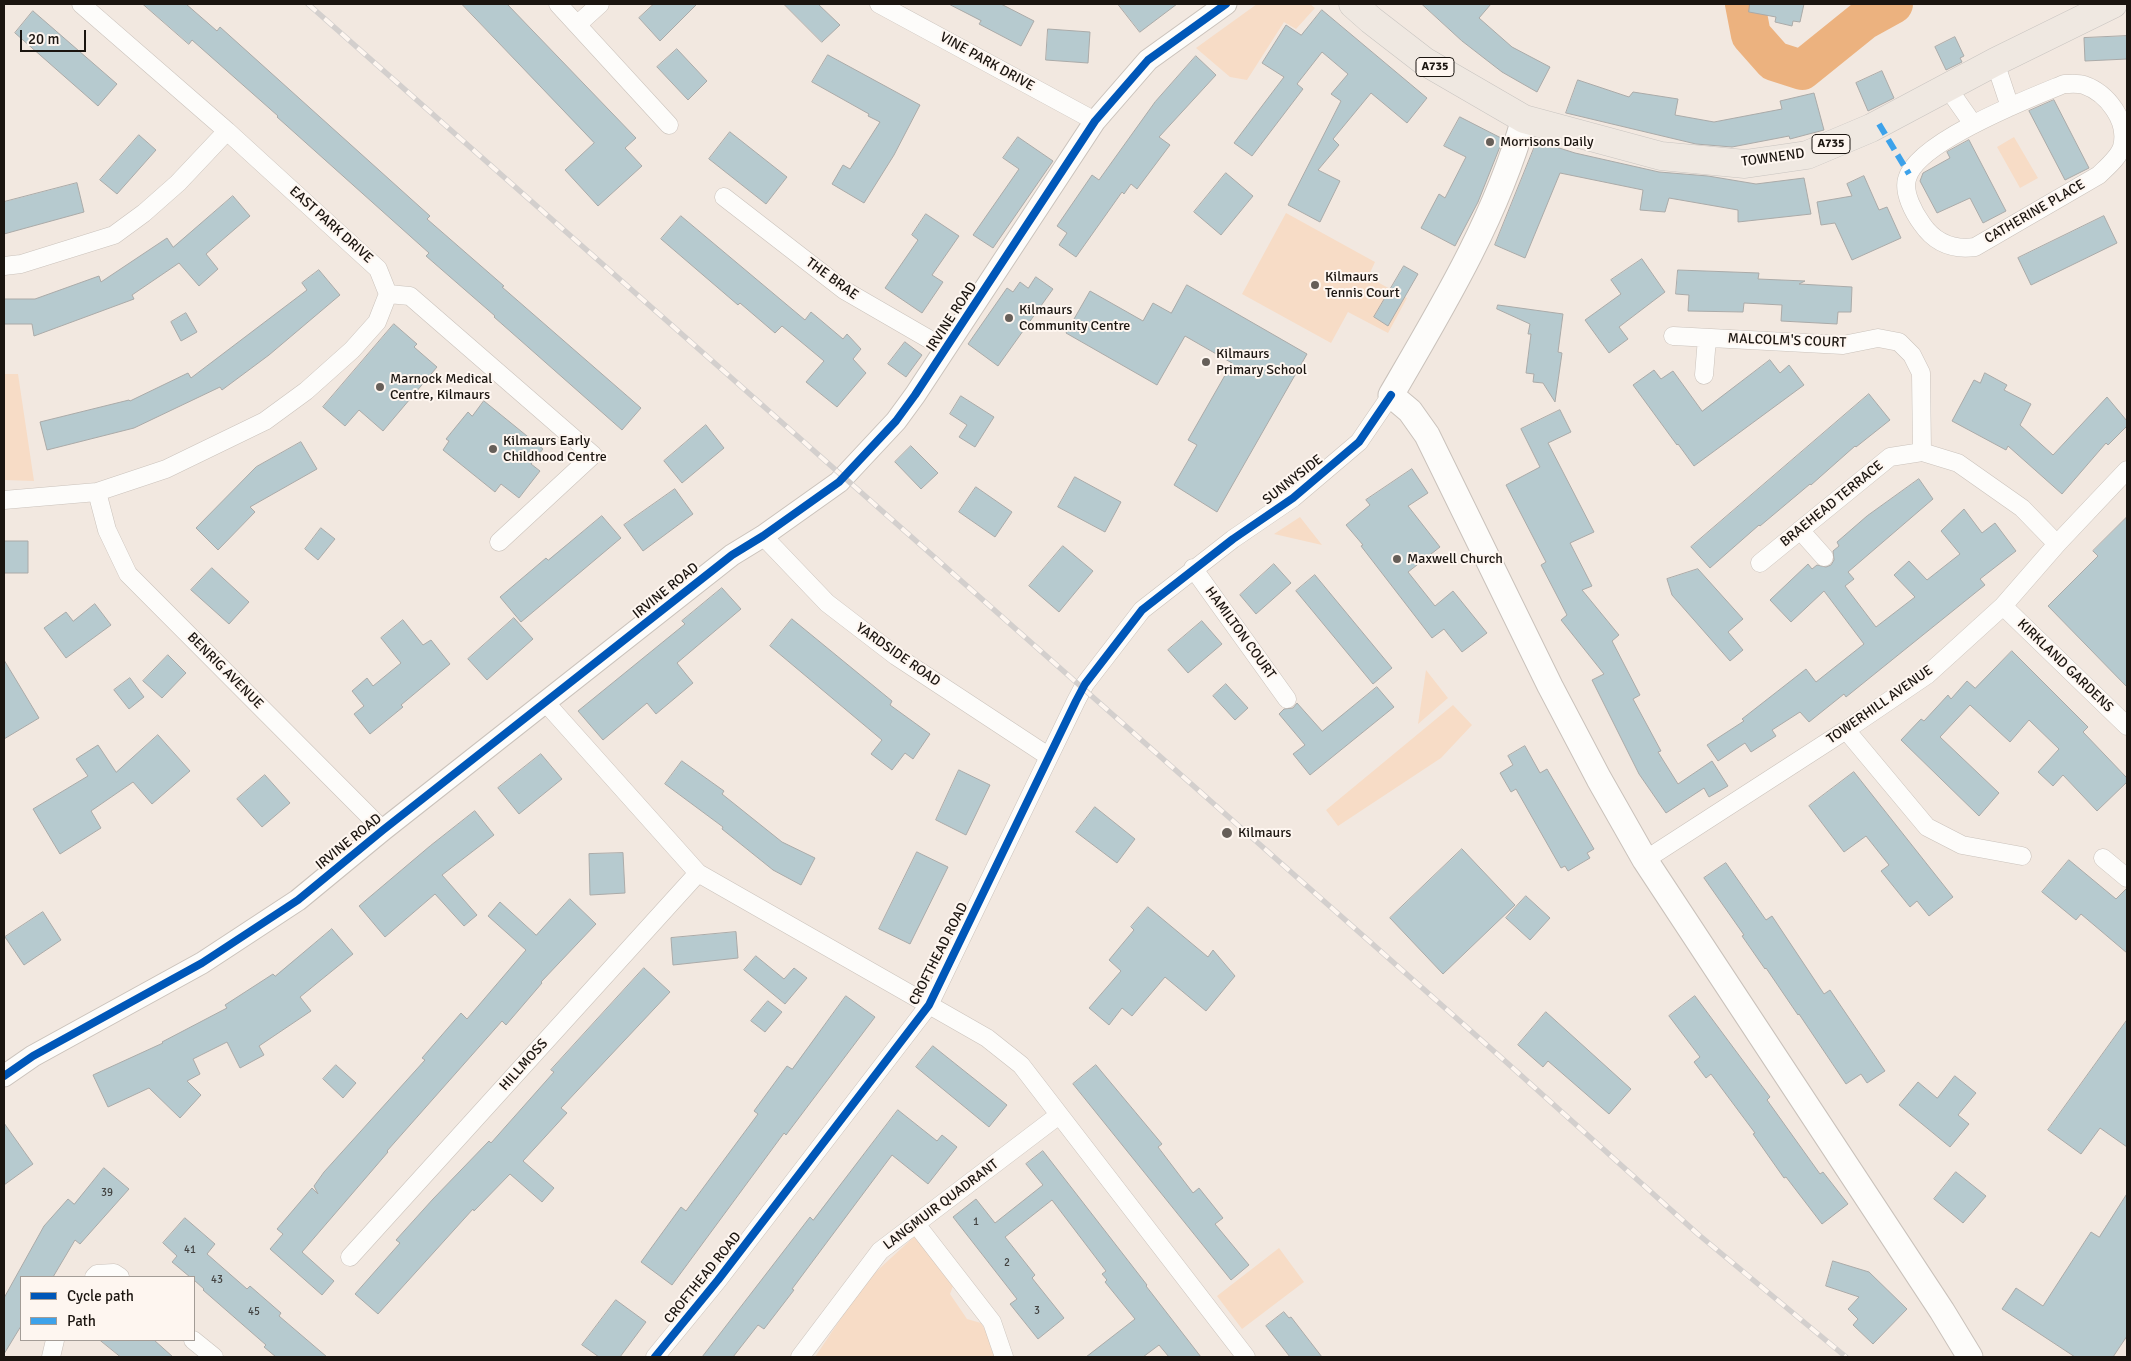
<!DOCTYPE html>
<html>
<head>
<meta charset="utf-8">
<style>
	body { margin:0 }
	#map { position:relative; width:2131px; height:1361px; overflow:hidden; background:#f2e8e0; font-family:Signika,sans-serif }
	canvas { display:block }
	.frame { position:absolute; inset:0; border:5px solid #1b1510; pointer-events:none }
	.legend { position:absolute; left:20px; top:1276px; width:175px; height:65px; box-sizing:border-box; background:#fef6f0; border:1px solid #a39c96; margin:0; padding:6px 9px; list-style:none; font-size:15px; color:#1b1510 }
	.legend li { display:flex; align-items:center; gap:10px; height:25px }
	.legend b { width:25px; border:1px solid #a39c96 }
	.scale { position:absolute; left:20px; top:30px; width:66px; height:22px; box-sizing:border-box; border:2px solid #1b1510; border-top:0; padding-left:6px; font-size:15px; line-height:18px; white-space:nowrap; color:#1b1510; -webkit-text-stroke:4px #fef6f0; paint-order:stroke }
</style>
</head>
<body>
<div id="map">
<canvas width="2131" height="1361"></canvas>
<div class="frame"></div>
<ul class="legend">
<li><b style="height:6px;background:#0057b8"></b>Cycle path</li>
<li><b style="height:6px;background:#3da2ea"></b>Path</li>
</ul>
<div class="scale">20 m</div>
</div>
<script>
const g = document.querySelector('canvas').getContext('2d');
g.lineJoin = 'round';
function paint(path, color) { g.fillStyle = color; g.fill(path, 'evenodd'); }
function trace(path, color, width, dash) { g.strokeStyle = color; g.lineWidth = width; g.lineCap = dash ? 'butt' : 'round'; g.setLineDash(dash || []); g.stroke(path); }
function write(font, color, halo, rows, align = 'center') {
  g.font = font + ' Signika,sans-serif'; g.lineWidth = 4; g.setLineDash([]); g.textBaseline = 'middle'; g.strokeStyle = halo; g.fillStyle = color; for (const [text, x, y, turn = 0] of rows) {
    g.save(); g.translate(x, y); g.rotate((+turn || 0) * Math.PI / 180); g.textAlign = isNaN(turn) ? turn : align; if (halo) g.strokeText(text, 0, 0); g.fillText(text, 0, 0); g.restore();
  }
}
paint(new Path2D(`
	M1257,4H1310L1315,8L1296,29L1284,22L1247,80L1230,77L1196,48Z
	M2014,137L2038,178L2020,188L1997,147Z
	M1286,213L1375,262L1368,277L1407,298L1388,333L1348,312L1331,343L1242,294Z
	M4,374H18L34,481L4,480Z
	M1300,517L1322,545L1274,534Z
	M1426,670L1448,698L1418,724Z
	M1453,705L1472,725L1441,758L1338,826L1326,810Z
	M917,1234L953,1286L950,1294L967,1319L981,1323L995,1347L996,1357H815L866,1281Z
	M1279,1248L1304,1282L1242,1329L1217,1296Z`), '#f7dcc6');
trace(new Path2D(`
	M1745,4L1751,35L1774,61L1802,70L1864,20L1893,4`), '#ecb27f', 40);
const building = new Path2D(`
	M143,4H186L217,31L220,27L430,216L427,219L504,286L502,287L641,408L622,430L494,317L495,316L426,256L429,253L277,117L278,116L192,40L189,44Z
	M462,4H507L636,138L625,148L642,166L598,206L565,170L594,143Z
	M654,4H697L660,41L639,18Z
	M784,4H818L840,25L822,42Z
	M949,4H1001L1034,21L1021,46L979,24L981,21Z
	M1118,4H1177L1140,32Z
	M1422,4H1491L1479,18L1512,47L1550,67L1537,92L1502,72L1462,41Z
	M1750,4H1804L1800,22L1793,21L1792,26L1775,22L1776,17L1749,12Z
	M1322,10L1427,98L1407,123L1371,93L1333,139L1339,145L1318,170L1340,181L1320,222L1288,205L1341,101L1331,94L1348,74L1322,52L1297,84L1303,89L1252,156L1234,143L1284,77L1262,63L1286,25L1301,35Z
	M33,11L117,84L98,106L15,33Z
	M1048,29L1090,32L1088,63L1046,60Z
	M2127,36V59L2085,61L2084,38Z
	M1955,37L1964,56L1960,58L1962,62L1946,70L1935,47Z
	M677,49L707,81L688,100L657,67Z
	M828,55L920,105L894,155L864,203L832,184L843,165L850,169L880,122L868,116L869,114L812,82Z
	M1196,56L1216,75L1159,137L1170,145L1137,189L1131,184L1124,194L1122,192L1076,257L1059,245L1067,233L1057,226L1092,175L1099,180L1155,102Z
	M1882,71L1894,98L1868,111L1856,83Z
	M1578,80L1629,97L1633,92L1678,99L1675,115L1714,122L1782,109L1780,101L1814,93L1824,130L1790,139L1789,136L1732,147L1696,144L1566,113Z
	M2054,100L2089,168L2065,180L2029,111Z
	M1460,117L1503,139L1478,202L1455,246L1421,228L1439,194L1445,198L1466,157L1444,146Z
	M730,132L787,177L766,204L709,159Z
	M139,135L156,150L117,194L100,180Z
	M1018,137L1053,161L993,248L973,235L1019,169L1003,158Z
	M1969,140L2006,211L1983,223L1970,198L1937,213L1920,181L1923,173L1950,158L1947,152Z
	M1537,141L1575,153L1659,172L1708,176L1756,184L1804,178L1811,214L1738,222V210L1669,198L1665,212L1640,210L1643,190L1560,173L1525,258L1495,245Z
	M1226,173L1253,196L1221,235L1194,212Z
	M1864,176L1879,210L1887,207L1901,238L1852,260L1835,223L1821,225L1817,202L1852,196L1847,184Z
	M77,183L84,212L4,234V202Z
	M233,196L250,216L206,254L218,269L199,286L179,263L132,295L134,299L34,336L32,324H4V299H35L99,276L101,282L167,238L173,247Z
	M926,214L959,236L932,275L943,282L922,313L885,288L918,240L912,235Z
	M681,216L805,320L811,312L843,339L847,334L861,349L853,359L866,373L837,407L806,382L824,361L782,326L775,333L740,303L738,305L661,239Z
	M2104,216L2117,243L2031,285L2018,258Z
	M1642,259L1665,292L1619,327L1628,339L1609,353L1585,320L1621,294L1611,280Z
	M1404,266L1418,274L1388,326L1374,317Z
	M319,270L340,295L269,355L222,390L220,387L134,428L47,450L40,422L129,400L130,401L188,373L191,378L307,290L302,283Z
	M1678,270L1759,273L1758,279L1805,281L1799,284L1852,287L1851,312H1838L1837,324L1781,321L1782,305L1744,303L1743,312L1688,311L1689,295L1676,294Z
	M1036,277L1053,289L998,366L968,344L1007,288L1013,292L1020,282L1028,288Z
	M1187,285L1307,354L1217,512L1174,485L1197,445L1188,440L1232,363L1185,336L1157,385L1066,333L1090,291L1143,321L1153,303L1171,313Z
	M1498,305L1563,314L1558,352L1562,353L1555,402L1543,383L1533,382L1534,374L1526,373L1531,334H1528L1530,324L1497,309Z
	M186,313L197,332L181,341L171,322Z
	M394,324L417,344L414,347L437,367L383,431L359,410L345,426L323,407Z
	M905,342L922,355L906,377L888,364Z
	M1770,360L1780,373L1789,365L1804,385L1694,466L1678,444L1677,445L1633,385L1654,370L1661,379L1673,371L1702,411Z
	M1985,373L2007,385L2004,390L2031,404L2020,425L2053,455L2107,397L2127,421V426L2108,445L2106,443L2062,494L2008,446L2006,450L1952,421L1974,380L1980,383Z
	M1869,394L1890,420L1856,447L1855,446L1811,485L1810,484L1760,526L1759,525L1710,568L1691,547Z
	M961,396L994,417L975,447L959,437L967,425L950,414Z
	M484,401L543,449L531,464L540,471L519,498L501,484L495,492L443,450L449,441L446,439L468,412L472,416Z
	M1560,410L1571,432L1548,443L1594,532L1570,543L1592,586L1582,590L1619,635L1612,641L1640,695L1633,699L1661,751L1658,752L1678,784L1712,761L1728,786L1709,797L1704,788L1666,813L1639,774L1592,680L1604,674L1561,620L1567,615L1541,565L1546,562L1506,485L1540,467L1521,429Z
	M706,425L724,448L682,483L664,461Z
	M301,442L317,469L250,507L255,512L218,550L196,528L256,467Z
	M911,446L938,473L921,489L895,462Z
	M1412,469L1428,493L1408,506L1440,547L1408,572L1435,606L1453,591L1487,633L1462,652L1444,629L1432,638L1361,546L1363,545L1346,525L1370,505L1366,500Z
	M1075,477L1121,502L1105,532L1058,507Z
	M1919,479L1933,499L1848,572L1854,579L1845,586L1876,627L1915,597L1894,575L1909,561L1927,580L1960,554L1941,531L1964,509L1982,533L1995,523L2016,551L1980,579L1985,585L1846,697L1844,694L1809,722L1800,712L1772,730L1776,736L1751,752L1745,743L1718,761L1707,745L1744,721L1742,719L1806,669L1816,682L1864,644L1824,591L1791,622L1770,600L1808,564L1812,569L1817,565L1826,567L1831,565L1834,560L1833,551L1839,546L1837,542L1867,516Z
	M976,487L1012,512L995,537L959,512Z
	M675,489L693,514L643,551L624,525Z
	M602,516L621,538L521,622L500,597L546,558L548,560Z
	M2127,517V687L2048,606L2098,556L2093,551Z
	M321,528L335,539L318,560L305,549Z
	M4,541H28V573H4Z
	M1063,546L1093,571L1059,612L1029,586Z
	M1274,564L1291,583L1256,614L1240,595Z
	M212,568L249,602L229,624L191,590Z
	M1698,569L1743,619L1728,632L1743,650L1730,661L1672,595L1667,579Z
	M1315,575L1392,668L1373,684L1296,591Z
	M722,588L741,609L677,663L693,683L656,714L647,703L603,740L578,711L685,624L682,621Z
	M95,604L111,625L66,658L44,628L66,612L73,621Z
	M514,618L533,639L487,680L468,659Z
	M792,619L892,701L890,705L930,734L913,759L905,753L892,770L871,754L882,740L770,646Z
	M403,620L423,645L431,640L450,664L401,705L403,707L370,734L354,714L364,706L352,691L367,678L373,686L401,663L381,638Z
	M1202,621L1222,644L1188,673L1168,650Z
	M2012,651L2088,727L2083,732L2127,778V782L2097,811L2063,775L2053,786L2038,772L2059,749L2029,720L2010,742L1970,705L1940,737L1999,793L1979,816L1901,740L1921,719L1924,721L1948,695L1951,699L1967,681L1975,688Z
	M168,655L186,673L162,698L143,681Z
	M4,660L39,718L4,739Z
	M130,678L144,697L129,709L114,690Z
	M1226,684L1248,708L1235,720L1213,696Z
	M1377,687L1394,707L1310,775L1293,754L1305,745L1279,714L1284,709L1293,708L1297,703L1322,731Z
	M158,735L190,771L152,804L133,782L91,811L101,828L60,854L33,809L88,776L76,759L98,745L116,772Z
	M1525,746L1540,773L1547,769L1594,849L1587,853L1590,858L1568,871L1565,866L1561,868L1516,789L1511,792L1500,773L1513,765L1508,756Z
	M541,754L562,779L519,814L498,788Z
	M682,761L724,791L722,794L782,842L815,858L801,885L773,870L722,829L723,827L665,784Z
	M959,770L990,785L966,835L936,820Z
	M1854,772L1953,897L1929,916L1917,901L1910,907L1881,871L1889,865L1866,836L1844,852L1809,806Z
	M265,775L290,803L262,827L237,799Z
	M1095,807L1135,839L1117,863L1076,832Z
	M475,811L494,835L442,875L477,915L464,926L435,894L385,937L359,906L430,846Z
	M1462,849L1515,905L1443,974L1390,918Z
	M917,852L948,867L910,944L879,929Z
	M623,853L625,893L590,895L589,854Z
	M2069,860L2116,899L2127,888V953L2081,914L2076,920L2042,892Z
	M1726,863L1766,920L1772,916L1824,994L1830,990L1885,1071L1867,1083L1861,1074L1846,1084L1799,1014L1798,1015L1766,968L1765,969L1742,936L1744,935L1704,878Z
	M1526,896L1550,918L1530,940L1506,918Z
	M570,899L596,924L541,982L542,983L506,1025L502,1021L387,1151L388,1152L302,1252L334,1281L322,1295L270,1249L283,1234L277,1229L312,1188L318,1194L314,1186L324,1172L425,1060L422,1058L461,1013L467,1019L526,950L488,916L500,902L536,935Z
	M1148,907L1208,957L1213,950L1235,976L1206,1011L1165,977L1132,1016L1122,1008L1109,1025L1089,1008L1121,971L1109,960L1134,930L1131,927Z
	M43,912L61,940L24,965L5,937Z
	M332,929L353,954L300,997L311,1011L259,1046L264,1055L240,1068L227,1042L193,1059L200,1074L187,1081L201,1095L180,1118L149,1088L108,1107L93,1075L163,1043L162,1042L227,1008L225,1005L273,974L275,976Z
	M736,932L738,958L673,965L671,938Z
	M756,956L784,979L794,968L807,978L785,1004L744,970Z
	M644,968L670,992L561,1108L567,1113L523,1161L554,1188L542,1202L510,1174L474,1211L473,1209L378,1314L355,1294L400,1243L396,1240L433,1199L489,1141L491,1143L554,1072L551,1070Z
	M846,996L875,1017L786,1135L784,1133L672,1285L641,1262L681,1207L686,1211L758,1114L754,1111L787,1066L792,1069Z
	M1695,996L1770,1097L1767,1100L1820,1174L1823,1172L1848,1204L1822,1224L1786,1177L1784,1178L1753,1134L1755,1133L1711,1074L1706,1078L1694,1062L1700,1057L1669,1016Z
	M768,1001L782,1012L765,1032L751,1021Z
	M1546,1012L1631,1089L1609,1114L1548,1061L1543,1067L1518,1045Z
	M2127,1020V1147L2100,1128L2081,1154L2048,1130Z
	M933,1046L1007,1105L989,1127L916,1067Z
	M336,1065L356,1083L343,1098L323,1079Z
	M1096,1065L1162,1144L1158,1147L1193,1193L1199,1188L1223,1218L1215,1224L1249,1265L1231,1280L1073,1084Z
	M1955,1076L1976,1093L1958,1115L1969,1124L1950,1147L1899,1105L1918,1082L1937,1098Z
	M898,1110L937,1141L942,1135L957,1147L928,1184L892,1155L792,1289L794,1290L764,1329L758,1325L733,1357H702L810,1217L813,1220Z
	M4,1123L33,1164L4,1185Z
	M1043,1151L1147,1285L1146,1286L1201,1357H1169L1159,1345L1143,1357H1086L1135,1319L1105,1282L1107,1280L1102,1274L1106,1271L1052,1200L1005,1237L1035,1275L1032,1278L1064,1318L1038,1339L1010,1304L1017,1299L953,1217L976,1199L995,1223L1043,1185L1026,1164Z
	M104,1168L129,1189L80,1244L75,1240L53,1277H21V1326L4,1354V1298L44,1226L68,1199L74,1204Z
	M1956,1172L1986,1196L1963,1223L1934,1199Z
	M2127,1194V1336L2113,1357H2075L2002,1309L2016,1288L2043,1306L2091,1232L2099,1237Z
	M185,1218L215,1244L207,1254L247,1289L250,1286L281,1313L279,1316L327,1357H276L264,1347L266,1345L203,1290L204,1289L194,1280V1277H190L172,1262L177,1256L163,1243Z
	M1833,1261L1869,1272L1907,1309L1873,1344L1853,1325L1858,1319L1848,1309L1859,1297L1826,1286Z
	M616,1300L646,1322L620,1357H599L582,1345Z
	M1284,1312L1289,1318L1291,1317L1322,1357H1290L1266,1326Z
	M100,1340H154L173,1357H121Z`);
paint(building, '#b6cacf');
trace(building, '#aaaaa8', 1);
const minor = new Path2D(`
	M81,4L227,131L378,269L388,294L410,296L593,455L499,542
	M558,4L669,125
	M879,4L1095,121
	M578,24L600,4
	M1995,62L2010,107
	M2064,84C2070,84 2078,83 2084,85C2107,93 2129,121 2122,147C2119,157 2107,167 2099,175L1975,247C1953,250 1935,243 1922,224C1914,213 1903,193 1907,179C1916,142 2030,98 2064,84Z
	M1947,87L1973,124
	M724,197L844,290L946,349
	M4,266L21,264L114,235L144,213L178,183L227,131
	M1673,336L1843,345L1878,338L1899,342L1912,355L1921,373L1922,452
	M1704,375L1707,338
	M97,492L107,530L128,574L383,830
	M4,500L97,492L166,469L265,421L306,391L352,350L377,322L388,294
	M1800,530L1824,557
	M763,536L827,603L896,656L1048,756
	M1760,563L1890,457L1922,452L1958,463L2022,508L2057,544
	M1193,568L1287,699
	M2003,606L2127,726
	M546,703L698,873L987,1038L1021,1065L1246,1357
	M1846,730L1927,827L1962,845L2022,856
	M2103,858L2127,878
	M1645,860L1846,730L1927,675L2003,606L2057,544L2127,470
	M916,1224L992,1322L1004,1357
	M350,1257L698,873
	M94,1277L97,1274L114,1273L120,1277
	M193,1340L214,1357
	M51,1357L55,1340
	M655,1357L718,1280L929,1005L1076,701L1085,684L1142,610L1233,539L1293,498L1359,442L1391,395
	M800,1357L880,1251L1059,1115`);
const tertiary = new Path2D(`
	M4,1076L33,1056L202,963L298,900L383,830L732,555L763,536L839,482L896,421L915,395L1095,121L1148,60L1226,4`);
const secondary = new Path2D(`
	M1524,119C1496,218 1443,306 1391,395L1410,411L1427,435L1550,686L1599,779L1645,860L1942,1311L1970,1357`);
const primary = new Path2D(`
	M1353,4L1371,20L1424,61L1524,119L1661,156L1745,164L1807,155L1871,128L1995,62L2113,4`);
trace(minor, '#cac2bb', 19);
trace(tertiary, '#cac2bb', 23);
trace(secondary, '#cac2bb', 27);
trace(primary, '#c8c4c0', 29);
trace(minor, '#fdfcfa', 18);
trace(tertiary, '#fdfcfa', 21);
trace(secondary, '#fdfcfa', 25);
trace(primary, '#efe8e1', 28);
const rail = new Path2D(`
	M308,4L1505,1061L1699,1235L1846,1357`);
trace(rail, '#d3cfcd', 5.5);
trace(rail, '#fef6f0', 4, [11]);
trace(new Path2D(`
	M1879,124L1909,174`), '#3da2ea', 6, [12, 6]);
trace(new Path2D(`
	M4,1076L33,1056L202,963L298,900L383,830L732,555L763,536L839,482L896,421L915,395L1095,121L1148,60L1226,4
	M655,1357L718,1280L929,1005L1076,701L1085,684L1142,610L1233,539L1293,498L1359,442L1391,395`), '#0057b8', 8);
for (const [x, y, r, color] of [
	[1490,142,5,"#665f59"],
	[1315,285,5,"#665f59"],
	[1009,318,5,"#665f59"],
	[1206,362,5,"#665f59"],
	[380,387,5,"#665f59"],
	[493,449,5,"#665f59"],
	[1397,559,5,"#665f59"],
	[1227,833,6,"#665f59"]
]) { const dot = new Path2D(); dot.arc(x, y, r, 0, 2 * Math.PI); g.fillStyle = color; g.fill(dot); trace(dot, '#fef6f0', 2); }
write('11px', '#424240', null, [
	["39",107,1193],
	["1",976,1222],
	["41",190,1250],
	["2",1007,1263],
	["43",217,1280],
	["3",1037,1311],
	["45",254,1312]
]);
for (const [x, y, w] of [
	[1435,67,38],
	[1831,144,38]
]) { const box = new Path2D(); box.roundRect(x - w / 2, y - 9.5, w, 19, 4); g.fillStyle = '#fef6f0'; g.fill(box); trace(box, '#1b1510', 1); }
write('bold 12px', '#1b1510', null, [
	["A735",1435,67],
	["A735",1831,144]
]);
write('14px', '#1b1510', '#fef6f0', [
	["VINE PARK DRIVE",987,62,29],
	["TOWNEND",1773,158,-8],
	["CATHERINE PLACE",2035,212,-30],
	["EAST PARK DRIVE",331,225,42],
	["THE BRAE",832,279,36],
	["IRVINE ROAD",952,317,-57],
	["MALCOLM'S COURT",1787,341,2],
	["SUNNYSIDE",1293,480,-38],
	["BRAEHEAD TERRACE",1832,504,-39],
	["IRVINE ROAD",666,591,-39],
	["HAMILTON COURT",1240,633,54],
	["YARDSIDE ROAD",898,655,35],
	["KIRKLAND GARDENS",2065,666,44],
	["BENRIG AVENUE",225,671,45],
	["TOWERHILL AVENUE",1880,705,-35],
	["IRVINE ROAD",349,842,-39],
	["CROFTHEAD ROAD",939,954,-63],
	["HILLMOSS",524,1065,-48],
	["LANGMUIR QUADRANT",941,1205,-37],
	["CROFTHEAD ROAD",703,1278,-51]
]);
write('14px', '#1b1510', '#fef6f0', [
	["Morrisons Daily",1500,142],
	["Kilmaurs",1325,277],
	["Tennis Court",1325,293],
	["Kilmaurs",1019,310],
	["Community Centre",1019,326],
	["Kilmaurs",1216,354],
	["Primary School",1216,370],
	["Marnock Medical",390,379],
	["Centre, Kilmaurs",390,395],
	["Kilmaurs Early",503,441],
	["Childhood Centre",503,457],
	["Maxwell Church",1407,559],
	["Kilmaurs",1238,833]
], 'left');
</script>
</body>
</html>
